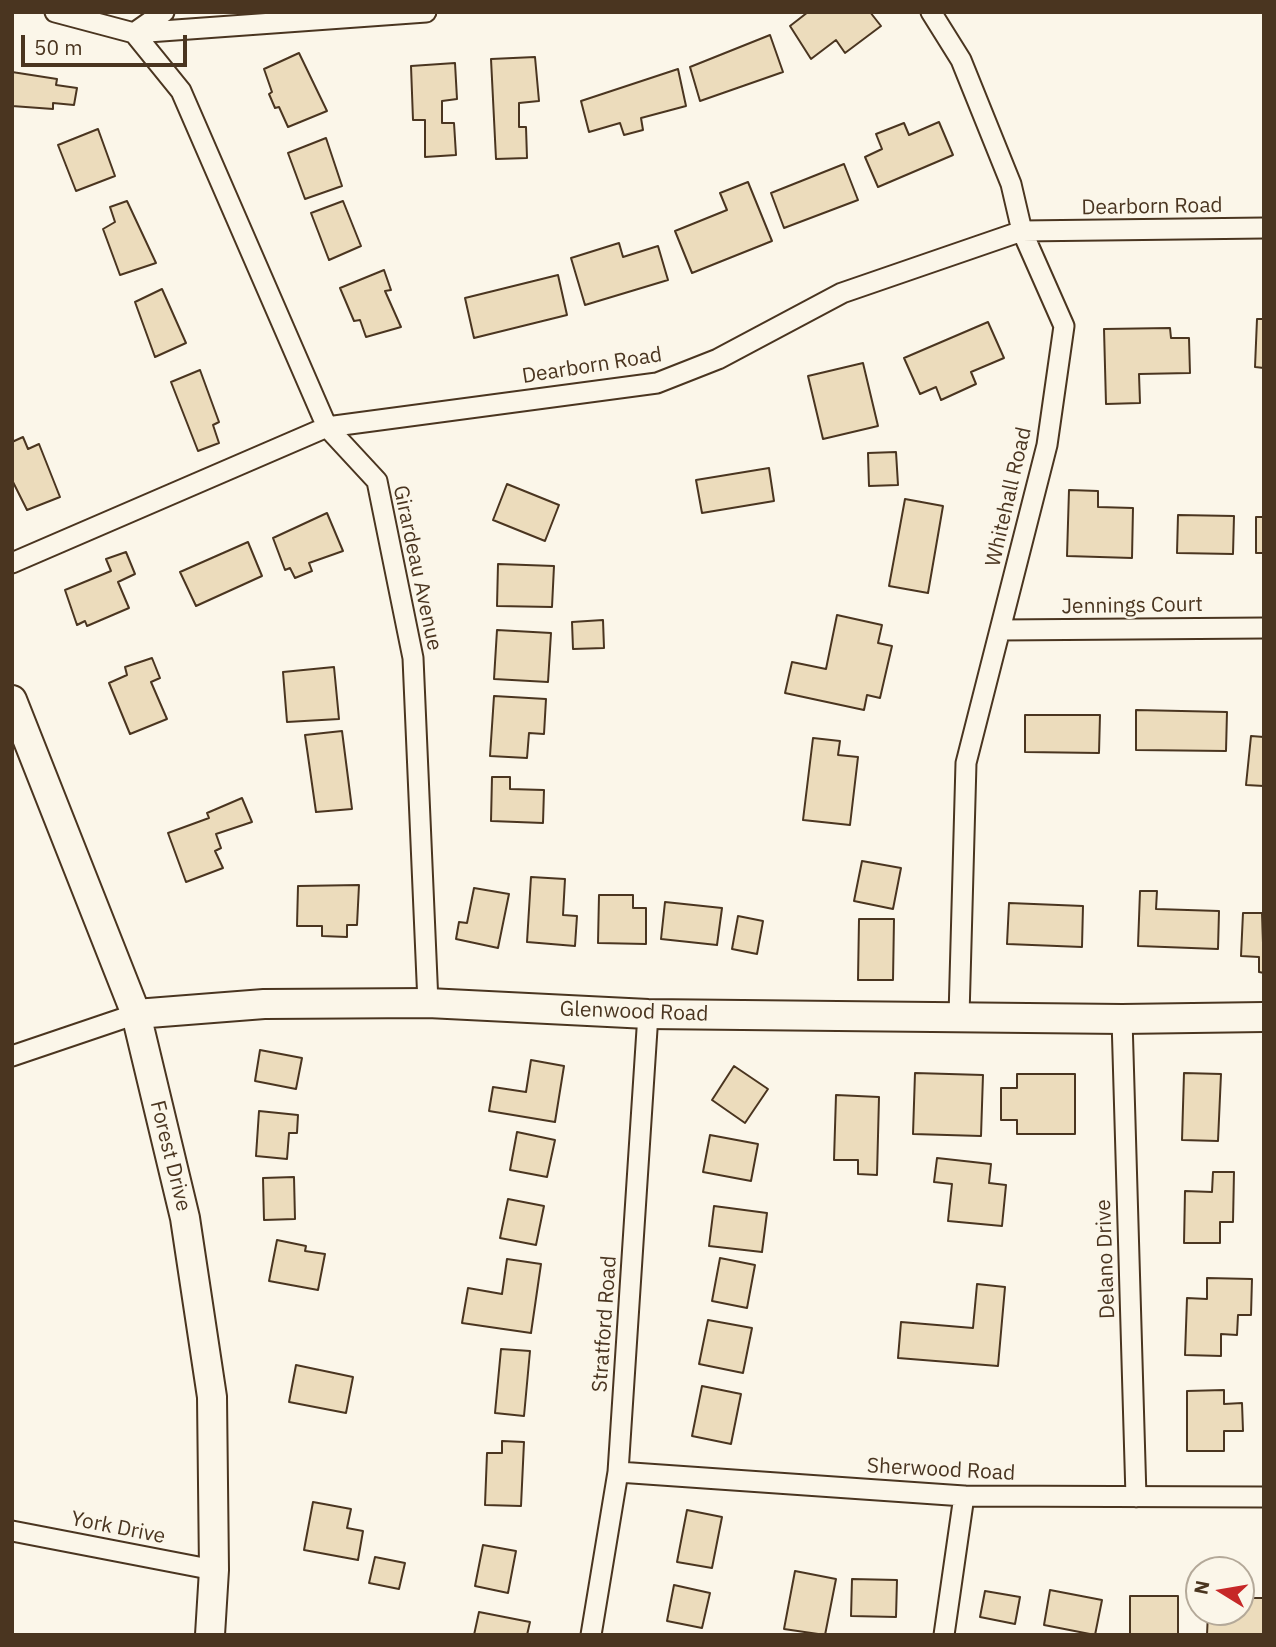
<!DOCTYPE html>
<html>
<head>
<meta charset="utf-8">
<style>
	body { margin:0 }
	#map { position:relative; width:1276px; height:1647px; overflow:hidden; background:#fbf6e9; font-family:"IBM Plex Sans",sans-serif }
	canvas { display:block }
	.frame { position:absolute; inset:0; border:14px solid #4a3520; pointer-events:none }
	.north { position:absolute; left:1185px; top:1556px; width:70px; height:70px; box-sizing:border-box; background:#fbf6e9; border:2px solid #b4a999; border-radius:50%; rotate:281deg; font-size:19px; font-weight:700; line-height:28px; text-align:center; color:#4a3520 }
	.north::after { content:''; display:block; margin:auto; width:24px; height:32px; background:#c62828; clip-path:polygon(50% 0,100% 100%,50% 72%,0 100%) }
	.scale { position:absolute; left:21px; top:35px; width:166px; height:32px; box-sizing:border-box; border:4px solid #4a3520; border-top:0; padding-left:9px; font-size:21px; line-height:24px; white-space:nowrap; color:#4a3520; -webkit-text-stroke:5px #fbf6e9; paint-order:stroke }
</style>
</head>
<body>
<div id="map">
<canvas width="1276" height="1647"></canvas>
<div class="frame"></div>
<div class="north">N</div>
<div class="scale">50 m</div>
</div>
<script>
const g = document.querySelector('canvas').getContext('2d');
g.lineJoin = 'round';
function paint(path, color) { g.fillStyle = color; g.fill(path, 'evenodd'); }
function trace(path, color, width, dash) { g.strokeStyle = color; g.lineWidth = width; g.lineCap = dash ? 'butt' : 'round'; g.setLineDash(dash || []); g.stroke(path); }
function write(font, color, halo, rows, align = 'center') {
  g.font = font + ' "IBM Plex Sans",sans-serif'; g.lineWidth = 5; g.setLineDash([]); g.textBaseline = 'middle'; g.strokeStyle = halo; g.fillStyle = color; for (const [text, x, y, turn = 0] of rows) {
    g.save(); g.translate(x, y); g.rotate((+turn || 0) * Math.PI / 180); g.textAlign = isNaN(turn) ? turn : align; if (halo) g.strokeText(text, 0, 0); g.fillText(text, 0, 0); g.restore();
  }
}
const building = new Path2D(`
	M808,12H870L881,26L845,53L836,40L811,59L790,26Z
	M770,35L783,72L700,101L690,67Z
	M299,53L327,111L288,127L279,107L275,108L269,94L272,92L264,69Z
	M535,57L539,101L519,103V127H526L527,158L496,159L491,59Z
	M455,63L457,99L442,101V123H454L456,155L425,157V120H413L411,66Z
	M678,69L686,106L641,118L643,130L624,135L620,123L589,132L581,101Z
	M12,72L57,79L56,85L77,88L74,105L53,103V109L12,106Z
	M939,122L953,155L878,187L865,157L882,149L876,134L904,123L909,135Z
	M98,129L115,176L76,191L58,145Z
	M326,138L342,186L305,199L288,153Z
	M844,164L858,200L784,228L771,193Z
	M748,182L772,241L692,273L675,231L727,210L720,193Z
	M127,201L156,263L120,275L103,229L115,222L110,207Z
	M343,201L361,246L329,260L311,213Z
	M619,243L623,257L658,246L668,280L585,305L571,258Z
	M384,270L391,290L385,291L401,327L366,337L360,320L354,321L340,288Z
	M558,275L567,315L474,338L465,298Z
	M162,289L186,343L155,357L135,302Z
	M1257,319H1264V368L1255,367Z
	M988,322L1004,358L971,372L976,384L941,400L936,387L920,394L904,358Z
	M1170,328L1171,338H1189L1190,373L1139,374L1140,403L1106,404L1104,329Z
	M863,363L878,426L823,439L808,376Z
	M200,370L219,422L213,425L219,443L198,451L171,382Z
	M23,437L28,449L39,444L60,497L27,510L12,480V442Z
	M896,452L898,485L869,486L868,453Z
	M769,468L774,501L702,513L696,480Z
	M507,484L559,505L545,541L493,520Z
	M1069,490L1098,491V507L1133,508L1132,558L1067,556Z
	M905,499L943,506L928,593L889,586Z
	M327,513L343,551L309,563L312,571L295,578L290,568L285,570L273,538Z
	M1178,515L1234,516L1233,554L1177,553Z
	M1256,517H1264V553H1256Z
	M248,542L262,576L196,606L180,572Z
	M126,552L135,574L118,582L129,608L87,626L85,621L77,625L65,590L111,571L106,559Z
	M498,564L554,566L552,607L497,606Z
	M837,615L882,625L878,643L892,646L880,698L867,695L864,710L785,693L792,662L826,669Z
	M603,620L604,648L573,649L572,622Z
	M497,630L551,633L548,682L494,679Z
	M152,658L160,678L151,682L167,719L130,734L109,683L127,675L125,667Z
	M334,667L339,719L287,722L283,672Z
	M494,696L546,699L544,734L529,733L527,758L490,756Z
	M1136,710L1227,712L1226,751L1136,750Z
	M1025,715H1100L1099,753L1025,752Z
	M342,731L352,809L316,812L305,735Z
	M1251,736L1264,737V786L1246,785Z
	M813,738L840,741L838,755L858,757L850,825L803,820Z
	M492,777H510V789L544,790L543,823L491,821Z
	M242,798L252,822L216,834L221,848L215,851L223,868L186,882L168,833L209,818L207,813Z
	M862,861L901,868L893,909L854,901Z
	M531,877L565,879L563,915L577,916L575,946L527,942Z
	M359,885L357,925H347V937L322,936V926H297L298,886Z
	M474,888L509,894L498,948L456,939L459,922L467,923Z
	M1140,891H1157L1156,909L1219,911L1218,949L1138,946Z
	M599,895H633V908H646V944L598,943Z
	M665,902L722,908L717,945L661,939Z
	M1009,903L1083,906L1082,947L1007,944Z
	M1243,913H1262L1264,973L1259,972V957L1241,956Z
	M738,916L763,921L757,954L732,949Z
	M859,919H894L893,980H858Z
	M260,1050L302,1058L296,1089L255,1081Z
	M531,1060L564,1066L555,1122L489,1111L493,1087L526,1092Z
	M734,1066L768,1089L745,1123L712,1100Z
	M915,1073L983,1075L981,1136L913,1134Z
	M1184,1073L1221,1074L1218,1141L1182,1140Z
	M1017,1074H1075V1134H1017V1120H1001V1088H1017Z
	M836,1095L879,1097L877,1175L858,1174V1160H834Z
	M259,1111L298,1115L297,1133H289L287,1159L256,1156Z
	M517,1132L555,1140L547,1177L510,1170Z
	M710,1135L758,1144L751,1181L703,1172Z
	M937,1158L991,1164L989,1183L1006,1185L1002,1226L948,1221L952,1184L934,1182Z
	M1213,1172H1234L1233,1222H1220V1243H1184L1185,1191L1212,1192Z
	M294,1177L295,1219L264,1220L263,1178Z
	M508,1199L544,1206L536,1245L500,1238Z
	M714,1206L767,1213L762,1252L709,1246Z
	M277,1240L306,1246L305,1251L325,1254L318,1290L269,1281Z
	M720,1258L755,1265L747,1308L712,1301Z
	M507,1259L541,1264L531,1333L462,1323L468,1288L502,1294Z
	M1207,1278L1252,1279L1251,1315H1238L1237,1335L1221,1334V1356L1185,1355L1187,1298L1207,1299Z
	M977,1284L1005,1287L998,1366L898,1358L901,1322L973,1328Z
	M708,1320L752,1328L743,1373L699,1364Z
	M501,1349L530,1351L524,1416L495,1413Z
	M296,1365L353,1377L346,1413L289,1402Z
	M702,1386L741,1394L731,1444L692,1436Z
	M1224,1390V1404L1242,1403L1243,1431H1224V1451H1187V1391Z
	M502,1441L524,1442L521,1506L485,1505L487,1453H502Z
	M313,1502L351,1509L347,1528L363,1531L358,1560L304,1550Z
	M687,1510L722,1517L712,1568L677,1562Z
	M483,1545L516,1551L508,1593L475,1586Z
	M375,1557L405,1563L399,1589L369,1583Z
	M795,1571L836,1579L825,1635L784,1629Z
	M852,1579L897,1580L896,1617L851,1616Z
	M674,1585L710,1593L702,1628L667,1621Z
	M1050,1590L1102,1600L1095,1635L1044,1625Z
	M985,1591L1020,1597L1015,1624L980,1617Z
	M1130,1596H1178V1635H1130Z
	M1241,1598H1264V1635H1207L1208,1612H1241Z
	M479,1612L530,1622L527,1635H474Z`);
paint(building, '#ecdcbc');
trace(building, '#4a3520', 2);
const street = new Path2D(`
	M55,12L134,33L426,12
	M164,12L134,33L181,91L327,427L377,481L413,658L428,1003
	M931,12L961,60L1011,184L1022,231L1064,326L1047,445L966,763L959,1016
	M12,563L327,427L657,383L718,359L842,293L1022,231L1264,228
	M1000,630L1264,628
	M1122,1019L1136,1497
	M12,1056L136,1014
	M618,1472L964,1496L1264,1497
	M12,1531L214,1570
	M591,1635L618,1472L648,1014
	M944,1635L964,1496`);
const secondary = new Path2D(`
	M12,700L136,1014L185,1218L212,1397L214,1570L210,1635
	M136,1014L264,1004L428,1003L648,1014L1122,1019L1264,1017`);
trace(street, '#4a3520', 23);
trace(secondary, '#4a3520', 32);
trace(street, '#fbf6e9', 19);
trace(secondary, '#fbf6e9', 28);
write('21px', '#4a3520', '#fbf6e9', [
	["Dearborn Road",1152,207,-1],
	["Dearborn Road",592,366,-9],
	["Whitehall Road",1009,497,-77],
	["Girardeau Avenue",417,568,78],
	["Jennings Court",1132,606,-1],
	["Glenwood Road",634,1012,2],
	["Forest Drive",170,1156,76],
	["Delano Drive",1106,1259,-92],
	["Stratford Road",605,1324,-86],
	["Sherwood Road",941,1470,3],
	["York Drive",118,1528,11]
]);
</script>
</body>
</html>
